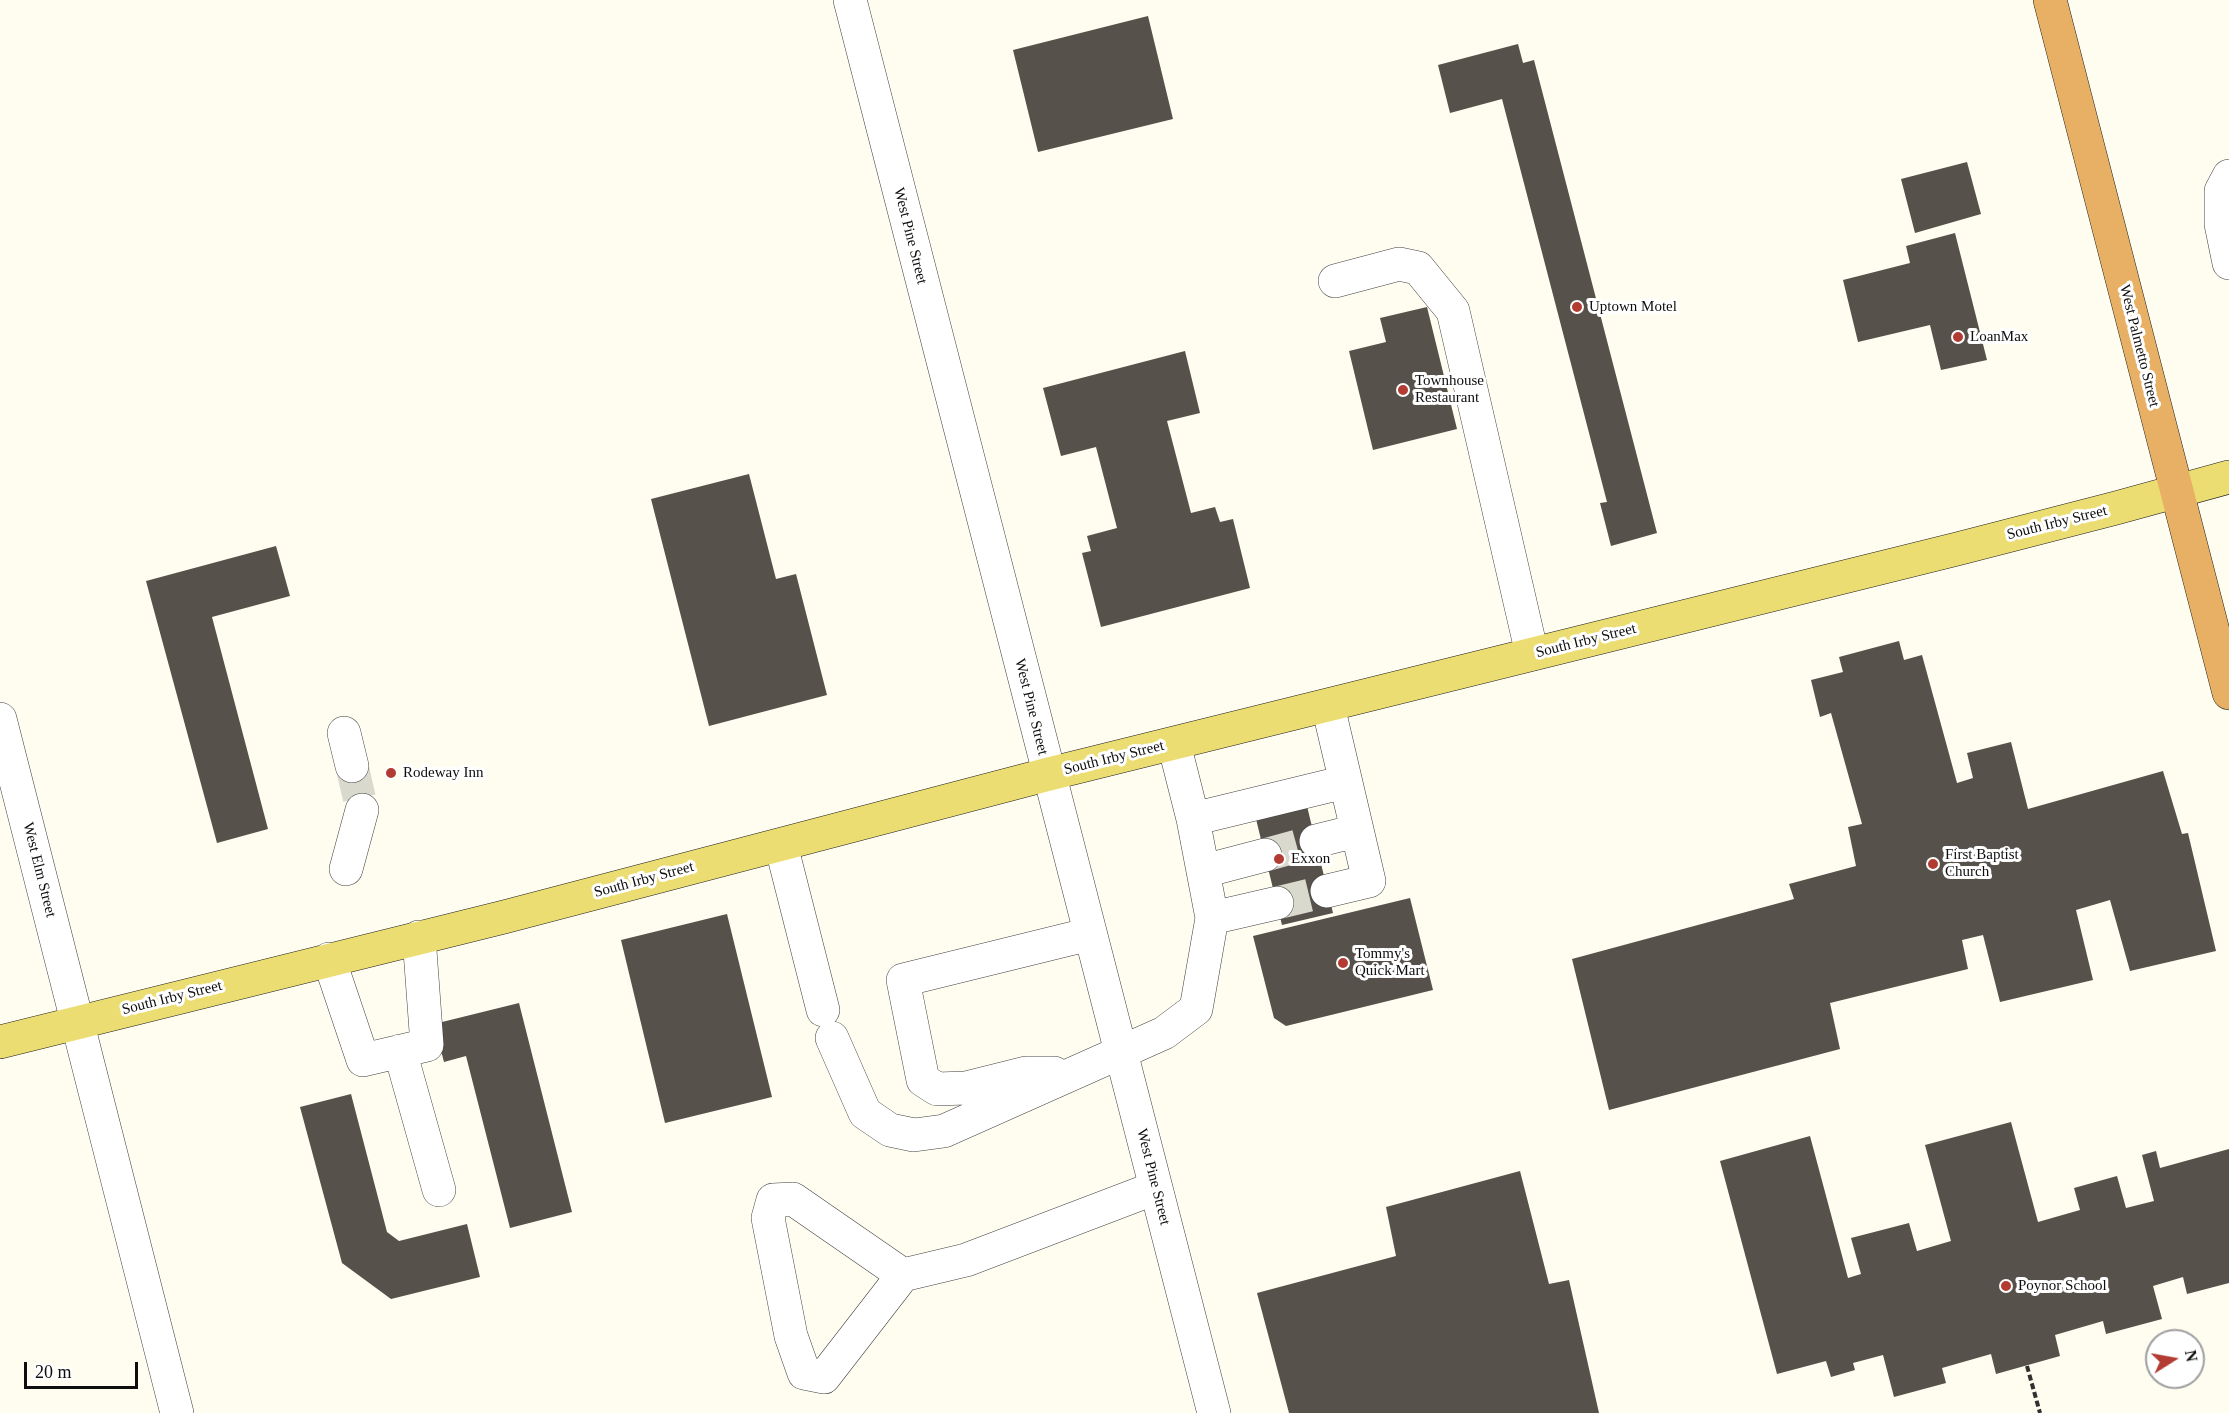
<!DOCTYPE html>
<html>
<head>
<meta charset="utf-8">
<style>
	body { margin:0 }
	#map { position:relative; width:2229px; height:1413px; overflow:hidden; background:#fefdf0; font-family:Georgia,serif }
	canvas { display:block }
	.north { position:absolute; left:2145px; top:1329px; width:60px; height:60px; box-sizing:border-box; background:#fff; border:2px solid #9f9f9f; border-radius:50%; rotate:79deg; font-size:16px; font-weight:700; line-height:24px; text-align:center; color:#0e0e0e }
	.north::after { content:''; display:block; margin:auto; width:21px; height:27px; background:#b23b32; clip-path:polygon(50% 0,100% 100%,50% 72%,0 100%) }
	.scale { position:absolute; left:24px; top:1362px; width:114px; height:27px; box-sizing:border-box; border:3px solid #0e0e0e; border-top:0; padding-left:8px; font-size:18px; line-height:21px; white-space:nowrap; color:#0e0e0e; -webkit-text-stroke:4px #fff; paint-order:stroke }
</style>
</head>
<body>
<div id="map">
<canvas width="2229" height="1413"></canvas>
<div class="north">N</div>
<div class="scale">20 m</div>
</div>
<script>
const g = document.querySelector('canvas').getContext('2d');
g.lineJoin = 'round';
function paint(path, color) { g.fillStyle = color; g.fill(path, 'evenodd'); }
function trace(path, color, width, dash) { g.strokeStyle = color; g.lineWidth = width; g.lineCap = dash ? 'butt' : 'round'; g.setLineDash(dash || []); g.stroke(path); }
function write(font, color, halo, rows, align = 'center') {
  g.font = font + ' Georgia,serif'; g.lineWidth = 6; g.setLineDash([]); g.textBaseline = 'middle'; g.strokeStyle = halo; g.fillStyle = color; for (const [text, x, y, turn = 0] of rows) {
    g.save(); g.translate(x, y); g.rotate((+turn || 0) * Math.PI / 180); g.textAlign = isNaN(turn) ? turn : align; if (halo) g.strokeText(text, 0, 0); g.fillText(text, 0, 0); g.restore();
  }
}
paint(new Path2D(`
	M1148,16L1173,119L1038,152L1013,50Z
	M1518,44L1523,63L1534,60L1657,533L1611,546L1600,503L1607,502L1502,99L1450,113L1438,65Z
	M1967,162L1981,214L1915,233L1901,179Z
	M1955,233L1987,360L1941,370L1930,325L1858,342L1843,280L1910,263L1906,246Z
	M1427,307L1457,429L1373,450L1349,351L1386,342L1380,318Z
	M1185,351L1200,413L1167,421L1191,513L1215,507L1220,522L1233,519L1250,588L1101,627L1082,553L1091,551L1087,536L1117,528L1096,447L1061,456L1043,388Z
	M749,474L776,579L796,574L827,695L709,726L651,499Z
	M276,546L290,596L212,617L268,829L217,843L146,581Z
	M1899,641L1904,660L1922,655L1957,783L1973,778L1967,753L2011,742L2028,809L2163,771L2182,834L2188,833L2216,951L2130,971L2110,900L2076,910L2093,980L2000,1002L1983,935L1962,940L1968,969L1830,1003L1840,1049L1609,1110L1572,959L1794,899L1789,884L1856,866L1848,827L1862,824L1831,713L1820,717L1811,680L1843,672L1839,657Z
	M1306,802L1333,913L1282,925L1255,815Z
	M1410,898L1433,990L1286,1026L1274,1018L1253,936Z
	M727,914L772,1097L665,1123L621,940Z
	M519,1003L572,1212L510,1228L466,1056L444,1062L434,1024Z
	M351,1094L387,1232L399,1241L467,1224L480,1277L391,1299L342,1263L300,1107Z
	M2011,1122L2038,1222L2080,1210L2074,1188L2117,1176L2126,1208L2154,1201L2142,1155L2156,1151L2160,1168L2229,1149V1283L2187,1294L2183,1277L2153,1286L2162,1319L2106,1334L2103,1321L2055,1335L2060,1356L1996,1374L1991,1354L1942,1368L1946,1383L1894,1397L1883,1355L1853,1363L1855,1370L1831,1377L1826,1361L1777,1374L1720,1161L1810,1136L1848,1278L1861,1274L1851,1238L1909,1223L1917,1251L1951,1241L1925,1145Z
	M1520,1171L1549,1284L1569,1280L1599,1413H1289L1257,1293L1396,1256L1386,1207Z`), '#56514b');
trace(new Path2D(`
	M352,766L362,810
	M1265,855L1316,841
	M1277,903L1327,891`), '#dad9ce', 33, [33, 16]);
const minor = new Path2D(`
	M850,0L1214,1413
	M2229,176L2221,191V224L2229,263
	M1335,281L1399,264L1418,268L1453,311L1532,654
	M0,719L177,1413
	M344,733L352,766
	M1193,819L1345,782
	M1316,841L1356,831
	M781,845L823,1010
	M346,869L362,810
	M1204,871L1265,855
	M1327,891L1369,881L1328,706
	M1212,918L1277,903
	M329,959L363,1060L427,1045L419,937
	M832,1038L865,1113L890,1130L914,1135L944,1131L1164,1033L1196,1009L1212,918L1193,819L1174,744
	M400,1051L439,1190
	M1054,1073H1026L966,1088L937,1089L923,1080L903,980L1090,934
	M903,1275L793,1199L773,1200L768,1218L791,1336L804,1373L824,1377L903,1275L966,1260L1155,1188`);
const major = new Path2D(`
	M0,1042L504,917L1049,774L1957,549L2116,508L2229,477`);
const highway = new Path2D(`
	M2050,0L2229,693`);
trace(minor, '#414141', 34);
trace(major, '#1f1f1f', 34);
trace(highway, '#1f1f1f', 34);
trace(new Path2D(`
	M2027,1366L2040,1413`), '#303030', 4, [6, 3]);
trace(minor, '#fff', 33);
trace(major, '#ecdd72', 33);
trace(highway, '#e7b065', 33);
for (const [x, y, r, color] of [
	[1577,307,6,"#b23b32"],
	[1958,337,6,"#b23b32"],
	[1403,390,6,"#b23b32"],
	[391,773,6,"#b23b32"],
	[1279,859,6,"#b23b32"],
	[1933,864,6,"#b23b32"],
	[1343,963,6,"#b23b32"],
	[2006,1286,6,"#b23b32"]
]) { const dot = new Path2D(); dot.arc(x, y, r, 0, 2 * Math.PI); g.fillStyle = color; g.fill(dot); trace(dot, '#fff', 2); }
write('15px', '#0e0e0e', '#fff', [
	["West Pine Street",910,236,76],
	["West Palmetto Street",2139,346,76],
	["South Irby Street",2057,523,-14],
	["South Irby Street",1586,641,-14],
	["West Pine Street",1031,707,76],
	["South Irby Street",1114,758,-14],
	["West Elm Street",39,870,76],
	["South Irby Street",644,880,-15],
	["South Irby Street",172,998,-14],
	["West Pine Street",1153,1177,76]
]);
write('15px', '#0e0e0e', '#fff', [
	["Uptown Motel",1589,307],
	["LoanMax",1970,337],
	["Townhouse",1415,381],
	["Restaurant",1415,398],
	["Rodeway Inn",403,773],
	["First Baptist",1945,855],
	["Church",1945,872],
	["Exxon",1291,859],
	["Tommy's",1355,954],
	["Quick Mart",1355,971],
	["Poynor School",2018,1286]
], 'left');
</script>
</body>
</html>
